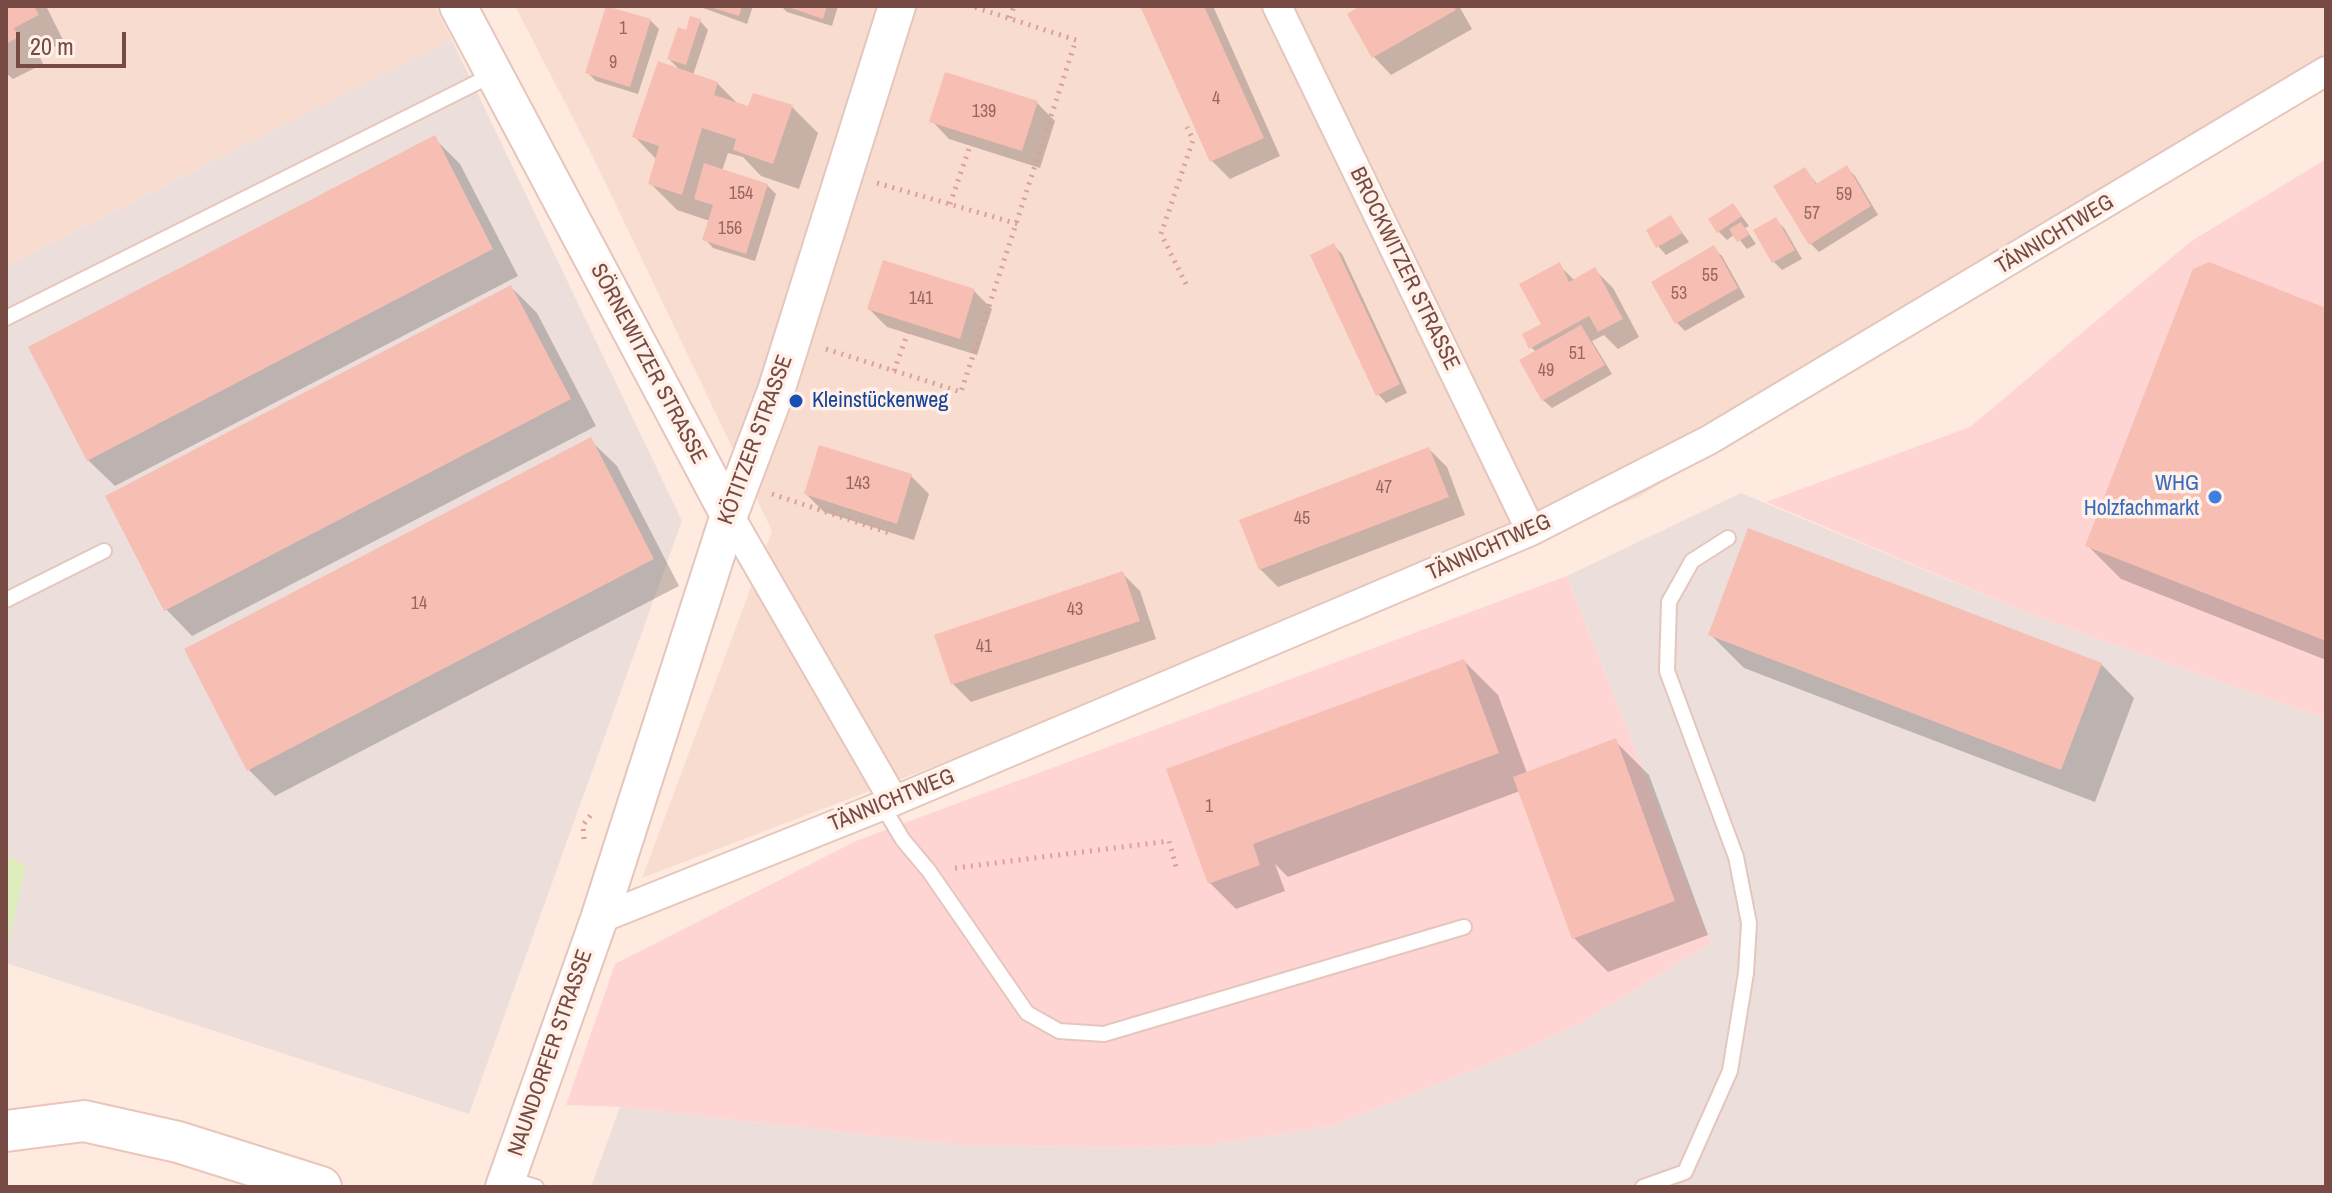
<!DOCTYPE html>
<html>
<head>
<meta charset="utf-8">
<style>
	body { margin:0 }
	#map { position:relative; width:2332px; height:1193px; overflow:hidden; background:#ffeadf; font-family:"Archivo Narrow",sans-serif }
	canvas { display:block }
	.frame { position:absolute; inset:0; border:8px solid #774a44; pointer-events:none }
	.scale { position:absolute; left:16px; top:32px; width:110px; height:36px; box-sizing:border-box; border:4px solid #774a44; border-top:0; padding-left:10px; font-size:24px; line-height:28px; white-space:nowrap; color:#774a44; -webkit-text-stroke:6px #fff0e8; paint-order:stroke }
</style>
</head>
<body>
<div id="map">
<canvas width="2332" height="1193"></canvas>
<div class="frame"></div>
<div class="scale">20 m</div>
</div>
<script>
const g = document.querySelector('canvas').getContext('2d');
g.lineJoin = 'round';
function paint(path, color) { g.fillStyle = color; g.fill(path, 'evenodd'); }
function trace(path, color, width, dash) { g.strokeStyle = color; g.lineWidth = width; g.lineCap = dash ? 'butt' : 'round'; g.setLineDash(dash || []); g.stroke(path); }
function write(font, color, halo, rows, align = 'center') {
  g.font = font + ' "Archivo Narrow",sans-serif'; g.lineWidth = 7; g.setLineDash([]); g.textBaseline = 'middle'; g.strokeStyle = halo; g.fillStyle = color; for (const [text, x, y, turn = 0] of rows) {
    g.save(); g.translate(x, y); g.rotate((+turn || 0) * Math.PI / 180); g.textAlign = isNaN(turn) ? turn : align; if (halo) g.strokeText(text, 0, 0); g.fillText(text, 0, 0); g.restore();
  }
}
paint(new Path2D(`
	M6,6H435L452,40L6,266Z
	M515,6H2326V54L1639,497L642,878L772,531L592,155Z`), '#f9dcd0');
paint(new Path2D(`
	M2326,159V719L2042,619L1766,502L1970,427L2190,242Z
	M1567,576L1711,943L1581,1023L1521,1051L1331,1126L1212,1145L1136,1148L955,1145L620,1107L566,1105L615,964L856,841Z`), '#ffd5d3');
paint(new Path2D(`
	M452,40L682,521L469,1114L6,963V266Z
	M1741,493L2042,619L2326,719V1187H591L620,1107L955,1145L1136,1148L1211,1145L1331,1126L1521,1051L1581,1023L1711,943L1567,576Z`), '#ecdfdb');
paint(new Path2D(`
	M6,855L26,866L6,954Z`), '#ddedbc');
paint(new Path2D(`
	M6,6H46L64,42L39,55L43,64L13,79L6,73Z
	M698,6H753L747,24Z
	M781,6H838L832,26L787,12Z
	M1142,6H1213L1280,156L1230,179L1212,161Z
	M1364,6H1459L1472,29L1391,75L1374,57L1350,14Z
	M650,20L659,29L638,94L596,81L587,72Z
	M700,21L708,30L693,75L717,83L739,105L749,109L792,107L818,133L799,189L761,176L743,157L728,153L722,171L767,185L776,194L755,261L713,248L705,239L710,221L677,210L650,183L657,160L635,137L682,72L669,59L687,32Z
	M1037,103L1055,121L1040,168L949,139L932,121Z
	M434,138L460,164L518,276L115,486L88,460Z
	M1847,168L1855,176L1878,215L1819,252L1810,243L1805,169L1818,185Z
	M1733,205L1749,226L1745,228L1756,244L1747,249L1735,234L1727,240L1718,231Z
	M1671,217L1689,242L1666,255L1658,246Z
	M1775,219L1784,228L1802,259L1782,270L1774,262Z
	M1334,246L1342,254L1407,393L1386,403L1378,394Z
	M1713,248L1722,256L1745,297L1685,331L1677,323Z
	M1559,265L1575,281L1595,270L1613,288L1639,337L1618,349L1604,335L1592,341L1612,374L1552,408L1543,400L1536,352L1531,347L1544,325Z
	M511,287L537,313L596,426L192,636L166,609Z
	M974,291L992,309L977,355L887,327L869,309Z
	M2326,310V660L2121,579L2087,545Z
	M590,440L617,466L679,586L275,796L249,770Z
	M1429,449L1447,467L1465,515L1278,587L1260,569Z
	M911,476L929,494L914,540L824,512L806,494Z
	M1122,573L1140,591L1156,639L971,702L953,684Z
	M1710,634L2101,664L2134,698L2095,802L1744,668Z
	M1464,661L1498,695L1527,773L1615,741L1649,775L1708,935L1608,972L1574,938L1520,791L1288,877L1275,864L1285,891L1236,909L1210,883L1168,770Z`), '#0003');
paint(new Path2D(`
	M6,6H34L39,15L14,28L19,37L6,44Z
	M606,6L651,19L630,87L585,73Z
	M707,6H742L739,16Z
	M785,6H827L823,19Z
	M1140,6H1204L1264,138L1210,162Z
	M1360,6H1453L1456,10L1372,58L1347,14Z
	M690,16L701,19L686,65L667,59L678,27L686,30Z
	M658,61L718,82L714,95L748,106L753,93L793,105L773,164L733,150L736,139L702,128L682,195L648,184L659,146L632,137Z
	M945,72L1038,101L1022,151L929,122Z
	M435,135L493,249L87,461L28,347Z
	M704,163L768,184L746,254L702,240L713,205L694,199Z
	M1847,165L1871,206L1809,245L1773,186L1805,167L1816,184Z
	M1733,203L1742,216L1717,233L1708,219Z
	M1671,215L1682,233L1656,248L1646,230Z
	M1776,217L1795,250L1772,263L1753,230Z
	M1741,222L1749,235L1737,242L1729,229Z
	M1334,243L1400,384L1376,396L1310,255Z
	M1714,245L1738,288L1675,324L1651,282Z
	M883,260L975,289L960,339L867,309Z
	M1560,262L1569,282L1595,267L1623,319L1598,332L1589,316L1529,349L1522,334L1541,324L1519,284Z
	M2209,262L2326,308V641L2085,546L2193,269Z
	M511,285L571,399L164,611L105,496Z
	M1581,325L1605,365L1542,401L1519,360Z
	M591,437L654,559L247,771L184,649Z
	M819,445L912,474L897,524L804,494Z
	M1429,447L1449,497L1259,570L1239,520Z
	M1748,528L2102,663L2061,770L1708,635Z
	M1123,571L1140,621L951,685L934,635Z
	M1464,659L1499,753L1253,844L1260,865L1208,884L1166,769Z
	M1616,738L1675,901L1572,939L1513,777Z`), '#f7beb4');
const service = new Path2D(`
	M6,318L494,74
	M6,600L104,551
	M882,805L903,840L929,871L1027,1013L1059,1031L1104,1034L1464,927
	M510,1179L536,1187
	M1643,1187L1685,1172L1730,1071L1746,973L1749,923L1736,857L1667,671L1669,602L1692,561L1728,538`);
const minor = new Path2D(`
	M1277,6L1531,531
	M729,515L894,801
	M599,919L894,801L1531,531L1709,440L2326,71`);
const tertiary = new Path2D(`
	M458,6L729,515
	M504,1187L599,919L729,515L776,391L897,6`);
const secondary = new Path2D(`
	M6,1131L84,1121L178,1142L321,1187`);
trace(service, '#e5c6bd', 18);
trace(minor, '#e5c6bd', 32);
trace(tertiary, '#e5c6bd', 40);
trace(secondary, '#ebc4ba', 44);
trace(new Path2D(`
	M1010,18L1014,6
	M877,183L1018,224
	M950,204L970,146
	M1186,284L1161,234L1193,140L1187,127
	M826,349L961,392L1076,40L971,6
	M894,371L908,332
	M772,494L889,533
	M584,839L583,825L593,812
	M955,868L1169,841L1176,867`), '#dba097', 5, [2, 6]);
trace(service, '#fff', 14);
trace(minor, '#fff', 28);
trace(tertiary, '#fff', 36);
trace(secondary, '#fff', 40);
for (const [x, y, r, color] of [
	[796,401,8,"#1a4fb4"],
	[2215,497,8,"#3f7fe0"]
]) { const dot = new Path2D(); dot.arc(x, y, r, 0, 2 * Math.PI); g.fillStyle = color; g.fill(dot); trace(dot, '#fff0e8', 3); }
write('18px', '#976760', null, [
	["1",623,29],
	["9",613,63],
	["4",1216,99],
	["139",984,112],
	["154",741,194],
	["59",1844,195],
	["57",1812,214],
	["156",730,229],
	["55",1710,276],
	["53",1679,294],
	["141",921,299],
	["51",1577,354],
	["49",1546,371],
	["143",858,484],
	["47",1384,488],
	["45",1302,519],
	["14",419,604],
	["43",1075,610],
	["41",984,647],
	["1",1209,807]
]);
write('22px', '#774a44', '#fff0e8', [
	["TÄNNICHTWEG",2055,235,-31],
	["BROCKWITZER STRASSE",1404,269,64],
	["SÖRNEWITZER STRASSE",648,364,62],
	["KÖTITZER STRASSE",756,440,-70],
	["TÄNNICHTWEG",1489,548,-24],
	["TÄNNICHTWEG",892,801,-22],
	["NAUNDORFER STRASSE",551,1053,-71]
]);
write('22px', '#164399', '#fff0e8', [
	["Kleinstückenweg",812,401]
], 'left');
write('22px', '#366cbe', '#fff0e8', [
	["WHG",2199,484],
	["Holzfachmarkt",2199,509]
], 'right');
</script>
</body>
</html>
